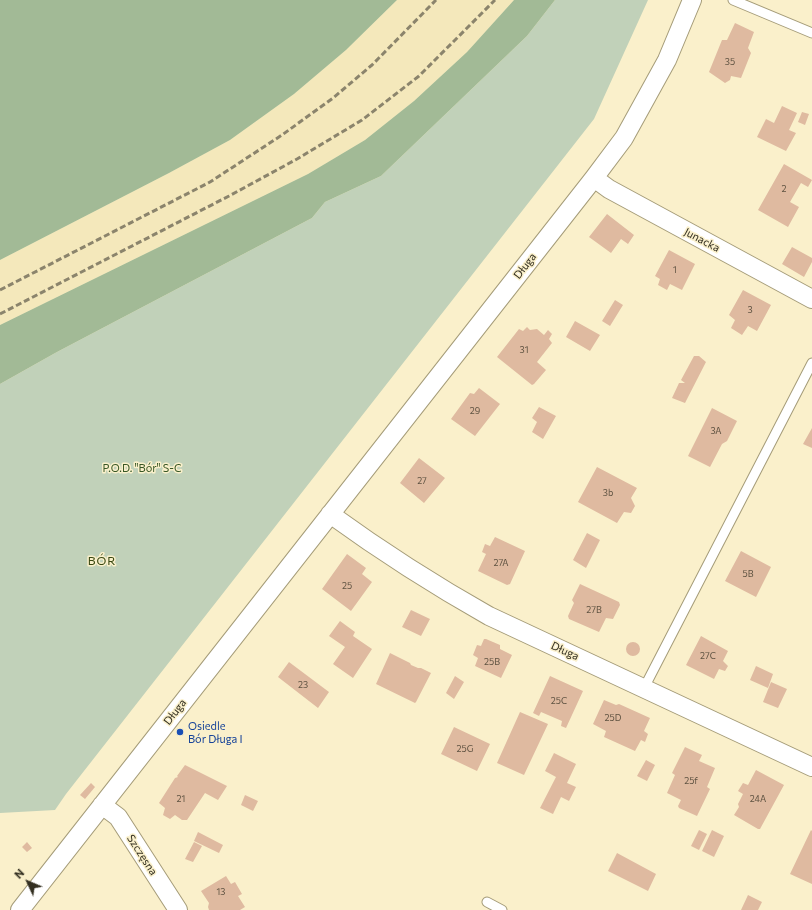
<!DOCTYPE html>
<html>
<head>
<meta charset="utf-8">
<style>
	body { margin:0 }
	#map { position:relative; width:812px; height:910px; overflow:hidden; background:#faf0cb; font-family:Commissioner,sans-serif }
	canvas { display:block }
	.north { position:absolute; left:8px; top:862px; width:40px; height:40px; -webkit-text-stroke:3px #faf0cb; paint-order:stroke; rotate:314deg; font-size:11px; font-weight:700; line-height:16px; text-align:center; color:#332f21 }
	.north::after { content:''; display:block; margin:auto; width:14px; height:18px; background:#332f21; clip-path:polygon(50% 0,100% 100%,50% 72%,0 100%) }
</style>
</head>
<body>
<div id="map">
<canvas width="812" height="910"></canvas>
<div class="north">N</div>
</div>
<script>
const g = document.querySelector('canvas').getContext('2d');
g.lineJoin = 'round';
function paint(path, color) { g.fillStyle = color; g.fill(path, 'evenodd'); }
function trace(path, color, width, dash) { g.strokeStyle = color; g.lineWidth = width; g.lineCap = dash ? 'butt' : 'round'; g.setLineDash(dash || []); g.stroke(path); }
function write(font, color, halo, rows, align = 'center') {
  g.font = font + ' Commissioner,sans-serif'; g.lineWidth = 3; g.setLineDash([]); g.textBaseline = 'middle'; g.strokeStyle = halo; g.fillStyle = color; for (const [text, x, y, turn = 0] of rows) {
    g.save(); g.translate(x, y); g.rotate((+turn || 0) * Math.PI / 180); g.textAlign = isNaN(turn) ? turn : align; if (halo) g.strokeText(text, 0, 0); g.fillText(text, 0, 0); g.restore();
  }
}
paint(new Path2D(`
	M397,0H514L467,52L414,101L365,140L308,174L0,325V260L169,173L230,140L294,94L346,50Z`), '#f4e8bb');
paint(new Path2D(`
	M555,0H648L594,119L66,794L55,810L0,813V384L57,352L312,218L325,202L381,176L527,36Z`), '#c1d1b9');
paint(new Path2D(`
	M0,0H397L346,50L294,94L230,140L169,173L0,260Z
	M514,0H555L527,36L381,176L325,202L312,218L57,352L0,384V325L308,174L365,140L414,101L467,52Z`), '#a2ba96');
paint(new Path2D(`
	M735,23L754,32L748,48L751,53L741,78L731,76L730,80L725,83L709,72L722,40H727Z
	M782,106L797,113L789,130L796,133L786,151L757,137L766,119L774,123Z
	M802,112L809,114L805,125L798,122Z
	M784,164L812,180L808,187L801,183L790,202L799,207L788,227L758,210Z
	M607,214L634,235L628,244L621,239L611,253L589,237Z
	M792,247L812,258V262L804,277L782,264Z
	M669,250L695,264L682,290L670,284L667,290L658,285L660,279L655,276Z
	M743,290L771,305L757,331L748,326L742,335L731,328L735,320L729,315Z
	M615,300L623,305L610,326L602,321Z
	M575,321L600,335L590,351L566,337Z
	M527,327L530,330L537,329L544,335L548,330L552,334L549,339L552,343L537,362L546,370L534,384L532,385L497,357L519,329L523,331Z
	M694,356H699L706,362L685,403L672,398L679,383H685L681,380Z
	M479,388L500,404L475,436L451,419L470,393L474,394Z
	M539,407L556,416L543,439L532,432L537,422L532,418Z
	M712,408L737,421L727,441L722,444L710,467L688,456Z
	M812,428V448L803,444Z
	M419,458L445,478L424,503L400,483Z
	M597,467L637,488L631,498L635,506L631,513L624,512L617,523L578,502Z
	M587,533L600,540L586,568L573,560Z
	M495,537L525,551L510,584L507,585L478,571L486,554L482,552L485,544L490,546Z
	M741,551L771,567L756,597L725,581Z
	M347,554L366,568L362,574L372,582L351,611L322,589Z
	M580,584L619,602L620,605L613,619L606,618L599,632L569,619L568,616L574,603L572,600Z
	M411,610L430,619L421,636L402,627Z
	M340,621L355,632L353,636L372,649L353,678L333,664L345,647L329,636Z
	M701,636L728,651L723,661L728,666L725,671L719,669L714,679L686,665Z
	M484,639H486L500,645V649L512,655L501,678L475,666L478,658L473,655L477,645L481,646Z
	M626 649a7 7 0 1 1 14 0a7 7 0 1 1-14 0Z
	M390,653L410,663L411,665L418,668H421L431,673L416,702L415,703L376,684Z
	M289,662L329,692L318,708L278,677Z
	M756,666L773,674L768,688L750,680Z
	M455,676L464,682L454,699L446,693Z
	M550,676L583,691L566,728L561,726L562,721L541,712L539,716L533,713Z
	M771,682L787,689L778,708L763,702Z
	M604,700L616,705L619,704L650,718L644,731L648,734L645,742L641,740L635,751L604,737L606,731L593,724Z
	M520,712L548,724L524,775L497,763Z
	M454,727L490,744L477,771L441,754Z
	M685,747L702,755L699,761L715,768L707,787L710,789L697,816L679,808L678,806L681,800L667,793L675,775L672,773Z
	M554,753L576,764L567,783L576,787L569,801L561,797L553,814L540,808L556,777L545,771Z
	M646,760L655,765L647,781L637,776Z
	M185,765L227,786L218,800L205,793L187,820H182L175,815L170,819L163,815L165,808L159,803L175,778L178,777L177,776Z
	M756,770L784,785L760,829H758L734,815L739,807L738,804L743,794L738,791L743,783L748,785Z
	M91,783L95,787L85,799L80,795Z
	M245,795L258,801L253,811L241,805Z
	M699,830L707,834L699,850L691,846Z
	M712,830L724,836L714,857L702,851Z
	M811,830L812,831V884L790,874Z
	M198,832L223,845L219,853L194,841Z
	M27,842L32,848L27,852L22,847Z
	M194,842L202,846L193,862L185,859Z
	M617,853L656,874L648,891L608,871Z
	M226,876L231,884L235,882L242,894L238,896L245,907L240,910H209L208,907L209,903L201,891Z
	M748,895L762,902L758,910H741Z`), '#dfbaa0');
const service = new Path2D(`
	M733,0L812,33
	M644,688L812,363
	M487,902L502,910`);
const minor = new Path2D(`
	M594,178L609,189L812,299
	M330,514C381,551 434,585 489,616L812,767
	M102,805L118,817L178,910
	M20,910L594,178L624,138L667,60L692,0`);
trace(service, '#a59c79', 11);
trace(minor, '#a59c79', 20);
trace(service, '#fff', 9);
trace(minor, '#fff', 18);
trace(new Path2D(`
	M0,290L210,182L282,135L333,98L372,65L436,0
	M0,314L229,196L297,159L362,120L419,76L495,0`), '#8b846c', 3, [6, 3]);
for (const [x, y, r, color] of [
	[180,732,4,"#1a4fb4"]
]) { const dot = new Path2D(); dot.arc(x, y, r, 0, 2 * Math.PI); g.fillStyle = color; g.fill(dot); trace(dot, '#faf0cb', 1.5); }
write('9px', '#5e5241', null, [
	["35",730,62],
	["2",784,189],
	["1",675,270],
	["3",750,310],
	["31",524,350],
	["29",475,411],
	["3A",716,431],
	["27",422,481],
	["3b",608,493],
	["27A",501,563],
	["5B",748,574],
	["25",347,586],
	["27B",594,610],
	["27C",708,656],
	["25B",492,662],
	["23",303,685],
	["25C",559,701],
	["25D",613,718],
	["25G",465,749],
	["25f",691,781],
	["21",181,799],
	["24A",758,799],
	["13",221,892]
]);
write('11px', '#332f21', '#faf0cb', [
	["Junacka",702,240,28],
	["Długa",525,266,-52],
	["Długa",565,651,25],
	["Długa",175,712,-52],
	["Szczęsna",142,855,57]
]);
write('11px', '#385725', '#faf0cb', [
	["P.O.D. \"Bór\" S-C",142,468]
]);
write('11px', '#164399', '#faf0cb', [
	["Osiedle",188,726],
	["Bór Długa I",188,739]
], 'left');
g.letterSpacing = '1px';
write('12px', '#394811', '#faf0cb', [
	["BÓR",102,561]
]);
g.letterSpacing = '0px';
</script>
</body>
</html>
